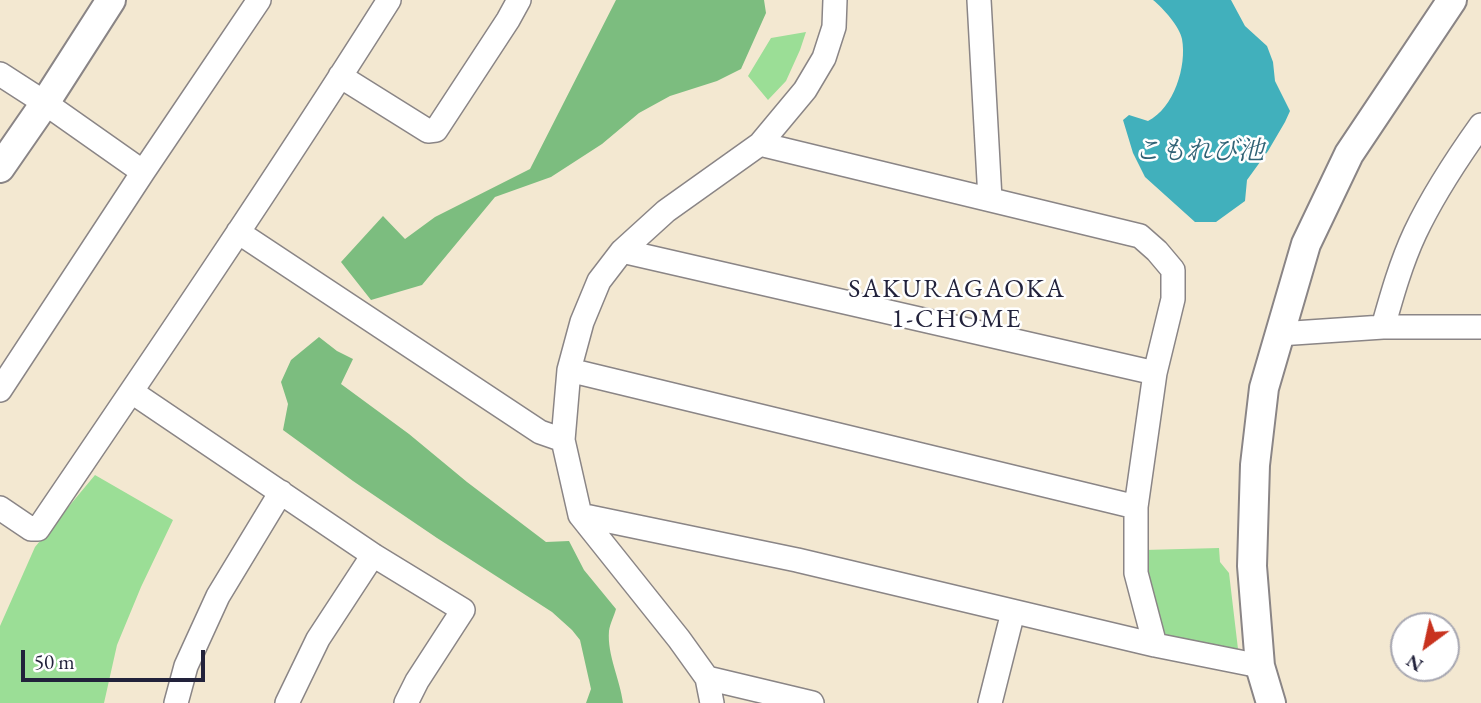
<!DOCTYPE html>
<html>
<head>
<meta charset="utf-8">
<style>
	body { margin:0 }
	#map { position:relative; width:1481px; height:703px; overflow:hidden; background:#f3e8d1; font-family:"EB Garamond",serif }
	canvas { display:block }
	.north { position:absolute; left:1390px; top:612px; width:70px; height:70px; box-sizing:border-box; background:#fff; border:2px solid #a7a7b1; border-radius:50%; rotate:213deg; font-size:19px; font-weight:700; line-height:28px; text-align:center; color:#22223b }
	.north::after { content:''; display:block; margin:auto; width:24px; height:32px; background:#c8321e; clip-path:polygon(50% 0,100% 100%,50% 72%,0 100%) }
	.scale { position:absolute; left:21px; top:650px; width:184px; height:32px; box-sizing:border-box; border:4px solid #22223b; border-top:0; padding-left:9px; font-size:21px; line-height:24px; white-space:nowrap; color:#22223b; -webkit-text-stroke:5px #fff; paint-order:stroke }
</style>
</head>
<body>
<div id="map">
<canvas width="1481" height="703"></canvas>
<div class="north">N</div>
<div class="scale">50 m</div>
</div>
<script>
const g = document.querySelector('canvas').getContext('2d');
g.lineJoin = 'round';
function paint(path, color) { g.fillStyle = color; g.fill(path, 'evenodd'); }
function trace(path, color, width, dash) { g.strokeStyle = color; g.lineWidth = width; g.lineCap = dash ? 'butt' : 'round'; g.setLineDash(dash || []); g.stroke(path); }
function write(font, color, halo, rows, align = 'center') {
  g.font = font + ' "EB Garamond","Noto Serif JP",serif'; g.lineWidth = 5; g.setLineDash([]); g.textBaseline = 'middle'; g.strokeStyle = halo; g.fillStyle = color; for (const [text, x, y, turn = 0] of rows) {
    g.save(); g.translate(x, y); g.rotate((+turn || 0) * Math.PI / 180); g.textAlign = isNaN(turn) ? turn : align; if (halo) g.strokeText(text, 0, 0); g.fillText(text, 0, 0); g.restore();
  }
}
paint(new Path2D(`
	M806,32L800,50L786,81L768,100L748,76L771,38Z
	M95,475L173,520L141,587L117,645L104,703H0V626L35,547Z
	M1219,548L1220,562L1229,573L1238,649L1162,634L1144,550Z`), '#9bde96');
paint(new Path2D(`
	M616,0H764L766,13L741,69L717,81L670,96L639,113L602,144L551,177L495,197L422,285L371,300L341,262L383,216L405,239L435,217L530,169Z
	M319,337L337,351L353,359L341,384L409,434L467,482L546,542L569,541L584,570L616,609C614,616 610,624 609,631C607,655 620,679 623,703H586L591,689L580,640L572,630L552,612L437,538L353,481L283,430L288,404L281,382L291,360Z`), '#7cbd7f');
paint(new Path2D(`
	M1153,0H1231L1245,26L1267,46L1273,62L1275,81L1290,111L1285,122L1268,151L1247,180L1245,201L1216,222H1195L1145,177L1133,153L1123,120L1129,115L1148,121C1174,108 1187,66 1182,39C1180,27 1163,8 1153,0Z`), '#41b0bc');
const minor = new Path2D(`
	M979,0L990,199
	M0,74L45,103L143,172
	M340,76L428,131L436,130L508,20L519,0
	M760,144L1140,236L1157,251L1173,270V299L1155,373L1136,507V573L1155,645
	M238,232L540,432L563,440
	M622,251L1155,373
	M1383,327C1392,295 1401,263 1415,233C1433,195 1456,160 1481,125
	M1279,334L1383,327H1481
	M569,370L1136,507
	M0,390L143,172L259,0
	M132,392L373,555L463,610L417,681L406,703
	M0,508L31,529H38C157,354 276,179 389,0
	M580,515L797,560L1155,645L1260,666
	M707,678L812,703
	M176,703L186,666L218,596L281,492
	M287,703L318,639L373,555
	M712,703L707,678L679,639L580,515L563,440L569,370L582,322L599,281L622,251L666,211L760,144L805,90L824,58L834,27L835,0
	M990,703L1013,612`);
const tertiary = new Path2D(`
	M0,168L45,103L111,0
	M1271,703L1260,666L1252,566L1255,465L1264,388L1306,244L1349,154L1452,0`);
trace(minor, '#8a8586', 26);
trace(tertiary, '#8a8586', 32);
trace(minor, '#fff', 23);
trace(tertiary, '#fff', 28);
write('italic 26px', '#306275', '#fff', [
	["こもれび池",1199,152]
]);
g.letterSpacing = '2px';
write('26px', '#22223b', '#fff', [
	["SAKURAGAOKA",957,290],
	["1-CHOME",957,320]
]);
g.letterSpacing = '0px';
</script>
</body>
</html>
